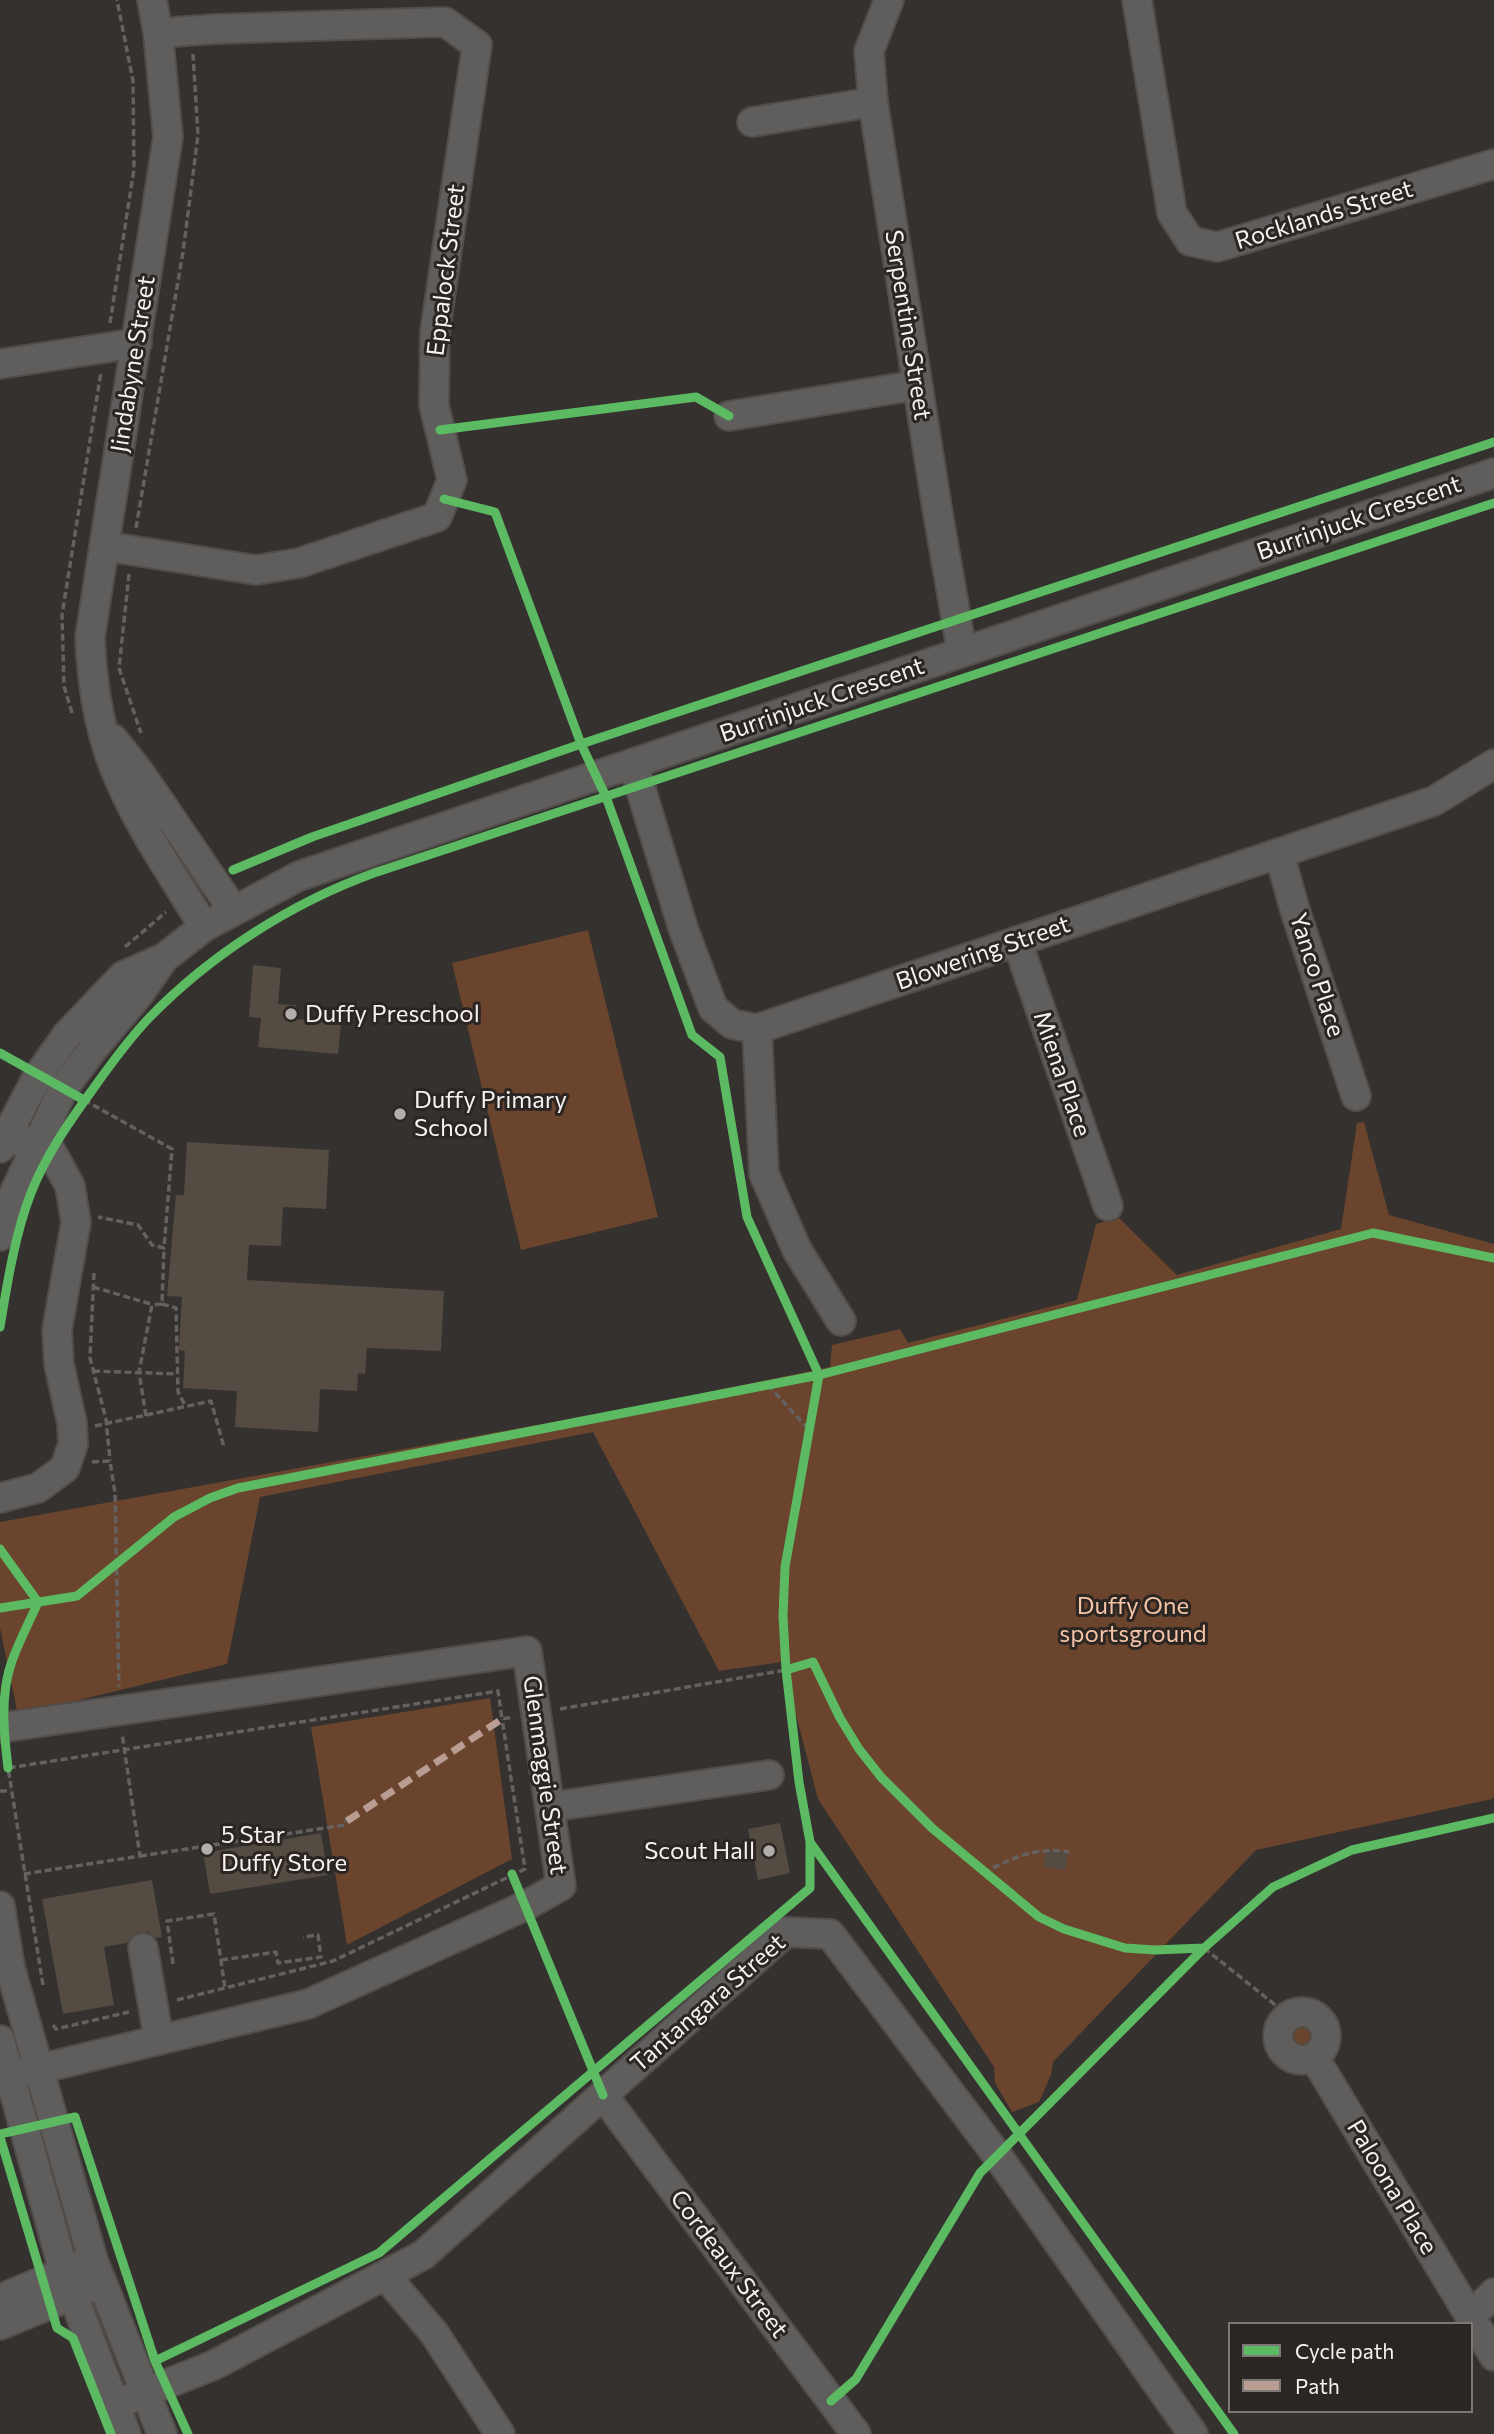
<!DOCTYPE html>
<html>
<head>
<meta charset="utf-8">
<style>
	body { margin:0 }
	#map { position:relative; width:1494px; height:2434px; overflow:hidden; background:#34312f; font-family:Commissioner,sans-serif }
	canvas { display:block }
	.legend { position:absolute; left:1228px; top:2322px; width:245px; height:91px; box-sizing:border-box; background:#2c2623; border:2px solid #7d7875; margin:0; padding:9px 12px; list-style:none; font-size:21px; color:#f6f2f0 }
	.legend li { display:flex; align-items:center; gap:14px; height:35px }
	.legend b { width:35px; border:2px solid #7d7875 }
</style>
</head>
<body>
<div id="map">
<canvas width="1494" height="2434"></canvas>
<ul class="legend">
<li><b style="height:9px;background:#5cba63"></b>Cycle path</li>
<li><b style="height:9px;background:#b99d93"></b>Path</li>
</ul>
</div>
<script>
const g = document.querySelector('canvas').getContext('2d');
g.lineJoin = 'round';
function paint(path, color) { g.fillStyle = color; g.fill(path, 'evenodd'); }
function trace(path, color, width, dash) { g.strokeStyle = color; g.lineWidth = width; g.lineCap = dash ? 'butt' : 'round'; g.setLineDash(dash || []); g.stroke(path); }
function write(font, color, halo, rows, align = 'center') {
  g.font = font + ' Commissioner,sans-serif'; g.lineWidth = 6; g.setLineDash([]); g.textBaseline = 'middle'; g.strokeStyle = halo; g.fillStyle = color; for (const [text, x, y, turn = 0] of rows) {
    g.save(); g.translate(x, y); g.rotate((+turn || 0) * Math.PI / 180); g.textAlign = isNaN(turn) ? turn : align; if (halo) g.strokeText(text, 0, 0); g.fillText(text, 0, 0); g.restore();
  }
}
paint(new Path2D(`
	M588,930L658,1217L521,1250L452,963Z
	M1364,1122L1389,1215L1494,1244V1795L1492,1799L1256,1850L1053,2062L1051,2075L1039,2102L1012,2112L995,2083L994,2067L818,1799L782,1662L719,1671L593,1432L260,1497L227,1664L18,1715L0,1628V1522L625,1409L830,1367L832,1345L900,1329L908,1343L1077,1300L1096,1224L1119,1218L1177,1275L1341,1229L1357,1123Z
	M490,1698L512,1859L347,1945L311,1727Z
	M1280 2035a22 22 0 1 1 44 0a22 22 0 1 1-44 0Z`), '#6a442d');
paint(new Path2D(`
	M253,965L281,968L278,1004L296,1005L294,1019L341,1023L338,1054L258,1047L261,1018L249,1017Z
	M187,1142L329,1150L326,1209L283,1207L281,1246L249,1245L247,1280L444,1291L441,1351L367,1348L365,1374L358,1373L357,1391L320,1389L318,1432L235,1427L237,1391L183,1388L185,1351L179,1350L182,1297L167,1296L176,1195H184Z
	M780,1823L790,1873L758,1880L748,1829Z
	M321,1833L328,1875L210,1894L203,1853Z
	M1046,1850L1068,1853L1065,1870L1043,1867Z
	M152,1880L162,1937L156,1938L148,1932H139L132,1936L127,1943L104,1947L114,2005L63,2014L42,1899Z`), '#544b43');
const minor = new Path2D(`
	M152,0L158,33L168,137L90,637C92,685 100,738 121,783C143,833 176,880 204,927
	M889,0L869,51L873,102L937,508L962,652
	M1137,0L1172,213L1190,241L1217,247L1494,164
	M752,122L873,102
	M0,364L137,343
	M729,416L917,385
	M104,546L256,570L299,563L437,517L452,480L434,405L435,332L477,45L445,22L215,29L158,33
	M113,739L140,773L234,911
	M633,763L683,928L713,1008L732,1024L757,1029L1434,801L1494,764
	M1279,853L1295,910L1356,1096
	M1017,941L1108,1206
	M757,1029L764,1174L797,1250L841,1321
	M0,1148L38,1076L67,1035L123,976L164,958L204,927L299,876L1494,473
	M0,1236L12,1198L63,1089L92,1050L139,994L164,958
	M0,1498L38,1488L65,1468L73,1444L72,1423L59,1364L57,1330L76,1222L70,1186L51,1151L38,1142L3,1139
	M0,1728L527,1651L561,1886L525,1906L308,2004L10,2076
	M550,1807L769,1775
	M0,1906L10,1967L93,2260L162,2434
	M143,1948L159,2040
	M1278 2036a24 24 0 1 1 48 0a24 24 0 1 1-48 0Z
	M0,2040L64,2272L126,2434
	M1314,2057L1494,2356
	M603,2095L856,2434
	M385,2275L434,2333L500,2434
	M0,2299L81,2265
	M1471,2316L1494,2293
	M0,2325L90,2288
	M114,2405L214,2365L423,2255L786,1932L830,1934L997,2155L1193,2434`);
trace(minor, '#504d4b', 32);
trace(new Path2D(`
	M110,323L134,169L133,81L117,0
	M136,528L183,252L198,135L193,54
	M129,574L119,668L141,733
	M72,713L64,686L62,615L101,372
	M125,947L166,912
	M84,1100L172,1149L164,1248L152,1245L138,1225L98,1217
	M94,1273L90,1358L106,1419L110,1461
	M93,1287L151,1304
	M162,1304L176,1308L178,1392L186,1407
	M93,1371L177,1374
	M768,1385L810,1431
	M146,1416L139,1372L152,1305L162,1304L164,1248
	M95,1426L211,1401L224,1447
	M92,1462L110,1461L115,1493L119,1687
	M560,1709L786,1670
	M0,1791H11
	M140,1856L345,1825L348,1814
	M984,1873C1010,1858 1038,1846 1069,1852
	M24,1874L140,1856L122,1733
	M1204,1948L1289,2016
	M221,1960L276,1952L278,1963L321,1957L318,1935L303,1937
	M173,1964L167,1921L214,1914L225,1988
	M43,1985L8,1768L498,1691L502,1719L514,1717
	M177,2000L333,1961L525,1869L502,1719
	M53,2025L56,2029L129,2012`), '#646160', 3.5, [7, 3.5]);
trace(minor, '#605e5d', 28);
trace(new Path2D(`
	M347,1821L502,1719`), '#b99d93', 7, [14, 7]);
trace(new Path2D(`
	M440,430L696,397L729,416
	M444,499L495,512L581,744L606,797L692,1035L720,1057L747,1217L819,1375L785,1567L783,1616L786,1670L813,1662L840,1718L859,1749L881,1777L932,1828L1039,1917L1064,1929L1125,1948L1155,1950L1204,1948
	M233,870L312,837L581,744L1494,442
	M0,1053L84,1100
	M0,1327C7,1284 15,1234 31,1193C46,1155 69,1122 93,1089C110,1065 128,1040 149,1018C210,955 291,903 374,873L1494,503
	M0,1549L38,1602C29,1623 18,1643 11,1664C0,1697 4,1734 8,1768
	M0,1608L77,1596L174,1517L210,1498L238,1488L819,1375L1373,1233L1494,1258
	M810,1842L1234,2434
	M512,1874L603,2095
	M0,2134L75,2117L155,2361L188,2434
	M0,2137L57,2328L73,2338L111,2434
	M155,2361L379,2253L810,1888V1842L799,1782L786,1670
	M831,2401L856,2379L980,2173L1204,1948L1273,1887L1352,1850L1494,1818`), '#5cba63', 9);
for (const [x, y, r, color] of [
	[291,1014,7,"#b2aeac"],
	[400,1114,7,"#b2aeac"],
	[207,1849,7,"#b2aeac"],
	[769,1851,7,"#b2aeac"]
]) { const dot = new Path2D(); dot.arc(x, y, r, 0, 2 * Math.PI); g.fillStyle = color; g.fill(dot); trace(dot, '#2c2623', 2.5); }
write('24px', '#f6f2f0', '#2c2623', [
	["Rocklands Street",1324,215,-17],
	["Eppalock Street",446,270,-83],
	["Serpentine Street",908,325,81],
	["Jindabyne Street",133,364,-81],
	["Burrinjuck Crescent",1359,518,-19],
	["Burrinjuck Crescent",822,700,-19],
	["Blowering Street",983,953,-19],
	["Yanco Place",1317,975,72],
	["Miena Place",1062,1074,71],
	["Glenmaggie Street",545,1775,82],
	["Tantangara Street",708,2003,-41],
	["Paloona Place",1392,2187,59],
	["Cordeaux Street",729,2264,53]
]);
write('24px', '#f6f2f0', '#2c2623', [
	["Duffy Preschool",305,1014],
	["Duffy Primary",414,1100],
	["School",414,1128],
	["5 Star",221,1835],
	["Duffy Store",221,1863],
	["Scout Hall",755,1851,"right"]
], 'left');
write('24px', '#f5c4a7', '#2c2623', [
	["Duffy One",1133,1606],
	["sportsground",1133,1634]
]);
</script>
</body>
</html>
